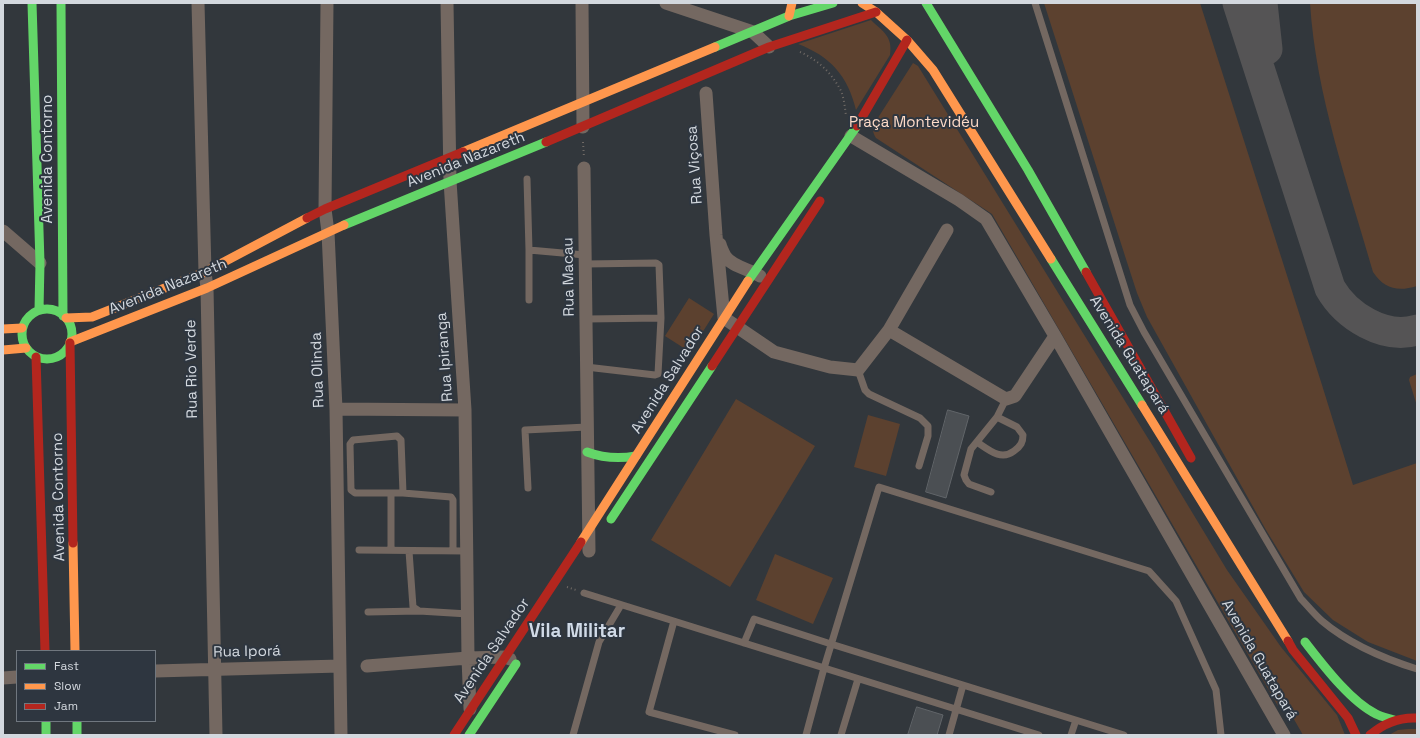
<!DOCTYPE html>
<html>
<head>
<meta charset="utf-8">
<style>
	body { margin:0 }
	#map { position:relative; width:1420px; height:738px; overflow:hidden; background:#32373c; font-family:"Space Grotesk",sans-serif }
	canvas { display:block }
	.frame { position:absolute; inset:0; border:4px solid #d3d8de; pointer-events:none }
	.legend { position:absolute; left:16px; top:650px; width:140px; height:72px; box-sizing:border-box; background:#2e3640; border:1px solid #70777f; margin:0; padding:5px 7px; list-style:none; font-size:12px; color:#d3d8de }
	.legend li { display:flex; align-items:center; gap:8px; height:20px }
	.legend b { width:20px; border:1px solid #70777f }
</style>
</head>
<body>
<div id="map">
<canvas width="1420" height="738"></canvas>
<div class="frame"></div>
<ul class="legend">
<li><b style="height:5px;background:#63d668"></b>Fast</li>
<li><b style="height:5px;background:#ff974d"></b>Slow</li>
<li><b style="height:5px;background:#b3261e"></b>Jam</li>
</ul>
</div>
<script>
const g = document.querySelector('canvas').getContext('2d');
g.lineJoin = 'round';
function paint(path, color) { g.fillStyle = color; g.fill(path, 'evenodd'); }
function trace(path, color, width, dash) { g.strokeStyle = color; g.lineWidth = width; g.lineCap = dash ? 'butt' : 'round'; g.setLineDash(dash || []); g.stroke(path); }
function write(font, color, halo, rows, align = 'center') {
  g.font = font + ' "Space Grotesk",sans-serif'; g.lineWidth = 4; g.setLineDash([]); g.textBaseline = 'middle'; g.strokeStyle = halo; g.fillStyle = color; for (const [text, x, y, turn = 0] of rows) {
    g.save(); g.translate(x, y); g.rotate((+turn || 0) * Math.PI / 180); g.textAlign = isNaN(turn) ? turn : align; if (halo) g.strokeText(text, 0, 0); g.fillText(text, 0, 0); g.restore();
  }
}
paint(new Path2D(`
	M1044,3H1200L1322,385L1353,485L1417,463V661L1368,642L1333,620L1304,592L1266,530L1147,317L1137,293L1125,256Z
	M1310,3H1417V286C1398,292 1384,289 1373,272C1348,184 1316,96 1310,3Z
	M871,20C883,32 893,36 890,55L856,110C848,76 830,56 798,44Z
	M913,63L918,66L1154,448L1178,489L1227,570L1281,647L1337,715L1345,735H1303L1284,702L1278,706L992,214L876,138C873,133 872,129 874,124Z
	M689,298L714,314L690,352L665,336Z
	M1417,374V406L1409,380L1410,377Z
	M736,399L815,446L730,587L651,540Z
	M868,415L900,424L886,476L854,467Z
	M775,554L833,578L813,624L756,600Z
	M1408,729H1417V735H1389L1398,730Z`), '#5c412f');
trace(new Path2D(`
	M1238,3L1330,288C1346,316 1384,340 1417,330
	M1262,3L1267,49`), '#555455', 31);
const building = new Path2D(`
	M948,410L969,416L946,498L926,492Z
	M917,707L943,715L937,735H908Z`);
paint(building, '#4b4f53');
trace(building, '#616569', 1);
trace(new Path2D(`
	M800,52C818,60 832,73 841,91C844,98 845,108 846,116
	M583,142L584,158
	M567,587L576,590`), '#706a66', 2, [1, 3]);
trace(new Path2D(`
	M1035,3L1130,305L1144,332L1301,599C1308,606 1314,614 1322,621C1348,643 1385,659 1417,669
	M527,179L529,250
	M585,264L656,263L659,265L661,318L586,319
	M529,300V250L585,255
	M586,367L655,375L658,374L661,318
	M858,370L865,390L869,394L920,418L928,426V436L919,466
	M977,442C989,450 1001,461 1014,451C1021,446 1023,442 1023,435L1017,427L997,417
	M528,488L525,430L587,427
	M991,492L969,484L966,480L964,475L971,449L997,417L1006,399
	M391,493V550
	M403,493L401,440L397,436L353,440L350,444L351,490L355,493H403L451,497L453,500V550
	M359,550L466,551
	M409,551L413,607L419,611L468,614
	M584,593L1039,735
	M368,612L419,611
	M674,621L649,712L735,735
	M744,643L754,619L831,644L1124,735
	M573,735L599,642L621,605
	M806,735L824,668L879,487L1149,571L1176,601L1216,690L1221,735
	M841,735L858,679
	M949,735L963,685
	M1071,735L1076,720`), '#746861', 7);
trace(new Path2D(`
	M198,3L205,272L207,288L216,735
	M327,3L325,209L328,232L336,409L341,735
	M447,3L450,181L465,410L468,658L470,709
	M582,3L583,127
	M666,3L753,32L769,47
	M706,93L716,235L724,318L774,352L830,367L858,370L889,330
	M851,136L959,200L986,219L1055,336L1284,735
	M584,168L589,551
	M947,230L889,330L1006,399L1015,396L1055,336
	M3,231L40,263
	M720,244C721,248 723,252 725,256C732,267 750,269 760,276
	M336,409L465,410
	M367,666L468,658L505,657L510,659
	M155,671L340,666
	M3,678L17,677`), '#746861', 13);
trace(new Path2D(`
	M32,3L40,263L39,310
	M61,3L63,316
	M926,3L1028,170L1086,272
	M715,47L789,16L833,3
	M344,225L546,142
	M1051,259L1142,405
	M748,281L857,126
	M22 334a25 25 0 1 1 50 0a25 25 0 1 1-50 0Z
	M587,452C603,458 619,459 636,456
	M611,519L712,366
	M1305,642C1323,665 1350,701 1376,714C1382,717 1388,718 1394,720
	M46,721V735
	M77,721V735
	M469,735L516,664`), '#63d668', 9);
trace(new Path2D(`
	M862,3L876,12L907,40L933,70L1051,259
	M789,16L792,3
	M463,152L715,47
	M66,318L92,317L205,272L307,218
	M3,329L22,328
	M70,342L207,288L344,225
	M3,350L26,348
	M1142,405L1288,641
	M581,542L748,281
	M73,543L75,651`), '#ff974d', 9);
trace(new Path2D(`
	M857,126L907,40
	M546,142L769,47L876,12
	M307,218L325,209L463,152
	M1086,272L1191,458
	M70,343L73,543
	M36,357L45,651
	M712,366L820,201
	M1288,641L1293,650L1348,718L1356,735
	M454,735L581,542
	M1370,735C1384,723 1399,717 1417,718`), '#b3261e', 9);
write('15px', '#fedbc8', '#2e3640', [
	["Praça Montevidéu",914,123]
]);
write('15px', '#d3d8de', '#2e3640', [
	["Avenida Contorno",48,159,-90],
	["Avenida Nazareth",466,160,-22],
	["Rua Viçosa",695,165,-94],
	["Rua Macau",569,277,-91],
	["Avenida Nazareth",168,287,-22],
	["Avenida Guatapará",1129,355,58],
	["Rua Ipiranga",445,357,-94],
	["Rua Rio Verde",192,369,-91],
	["Rua Olinda",318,370,-92],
	["Avenida Salvador",668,380,-58],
	["Avenida Contorno",59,497,-91],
	["Avenida Salvador",492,651,-56],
	["Rua Iporá",247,652,-1],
	["Avenida Guatapará",1259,660,60]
]);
write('bold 19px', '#d0dae7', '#2e3640', [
	["Vila Militar",577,632]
]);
</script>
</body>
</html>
